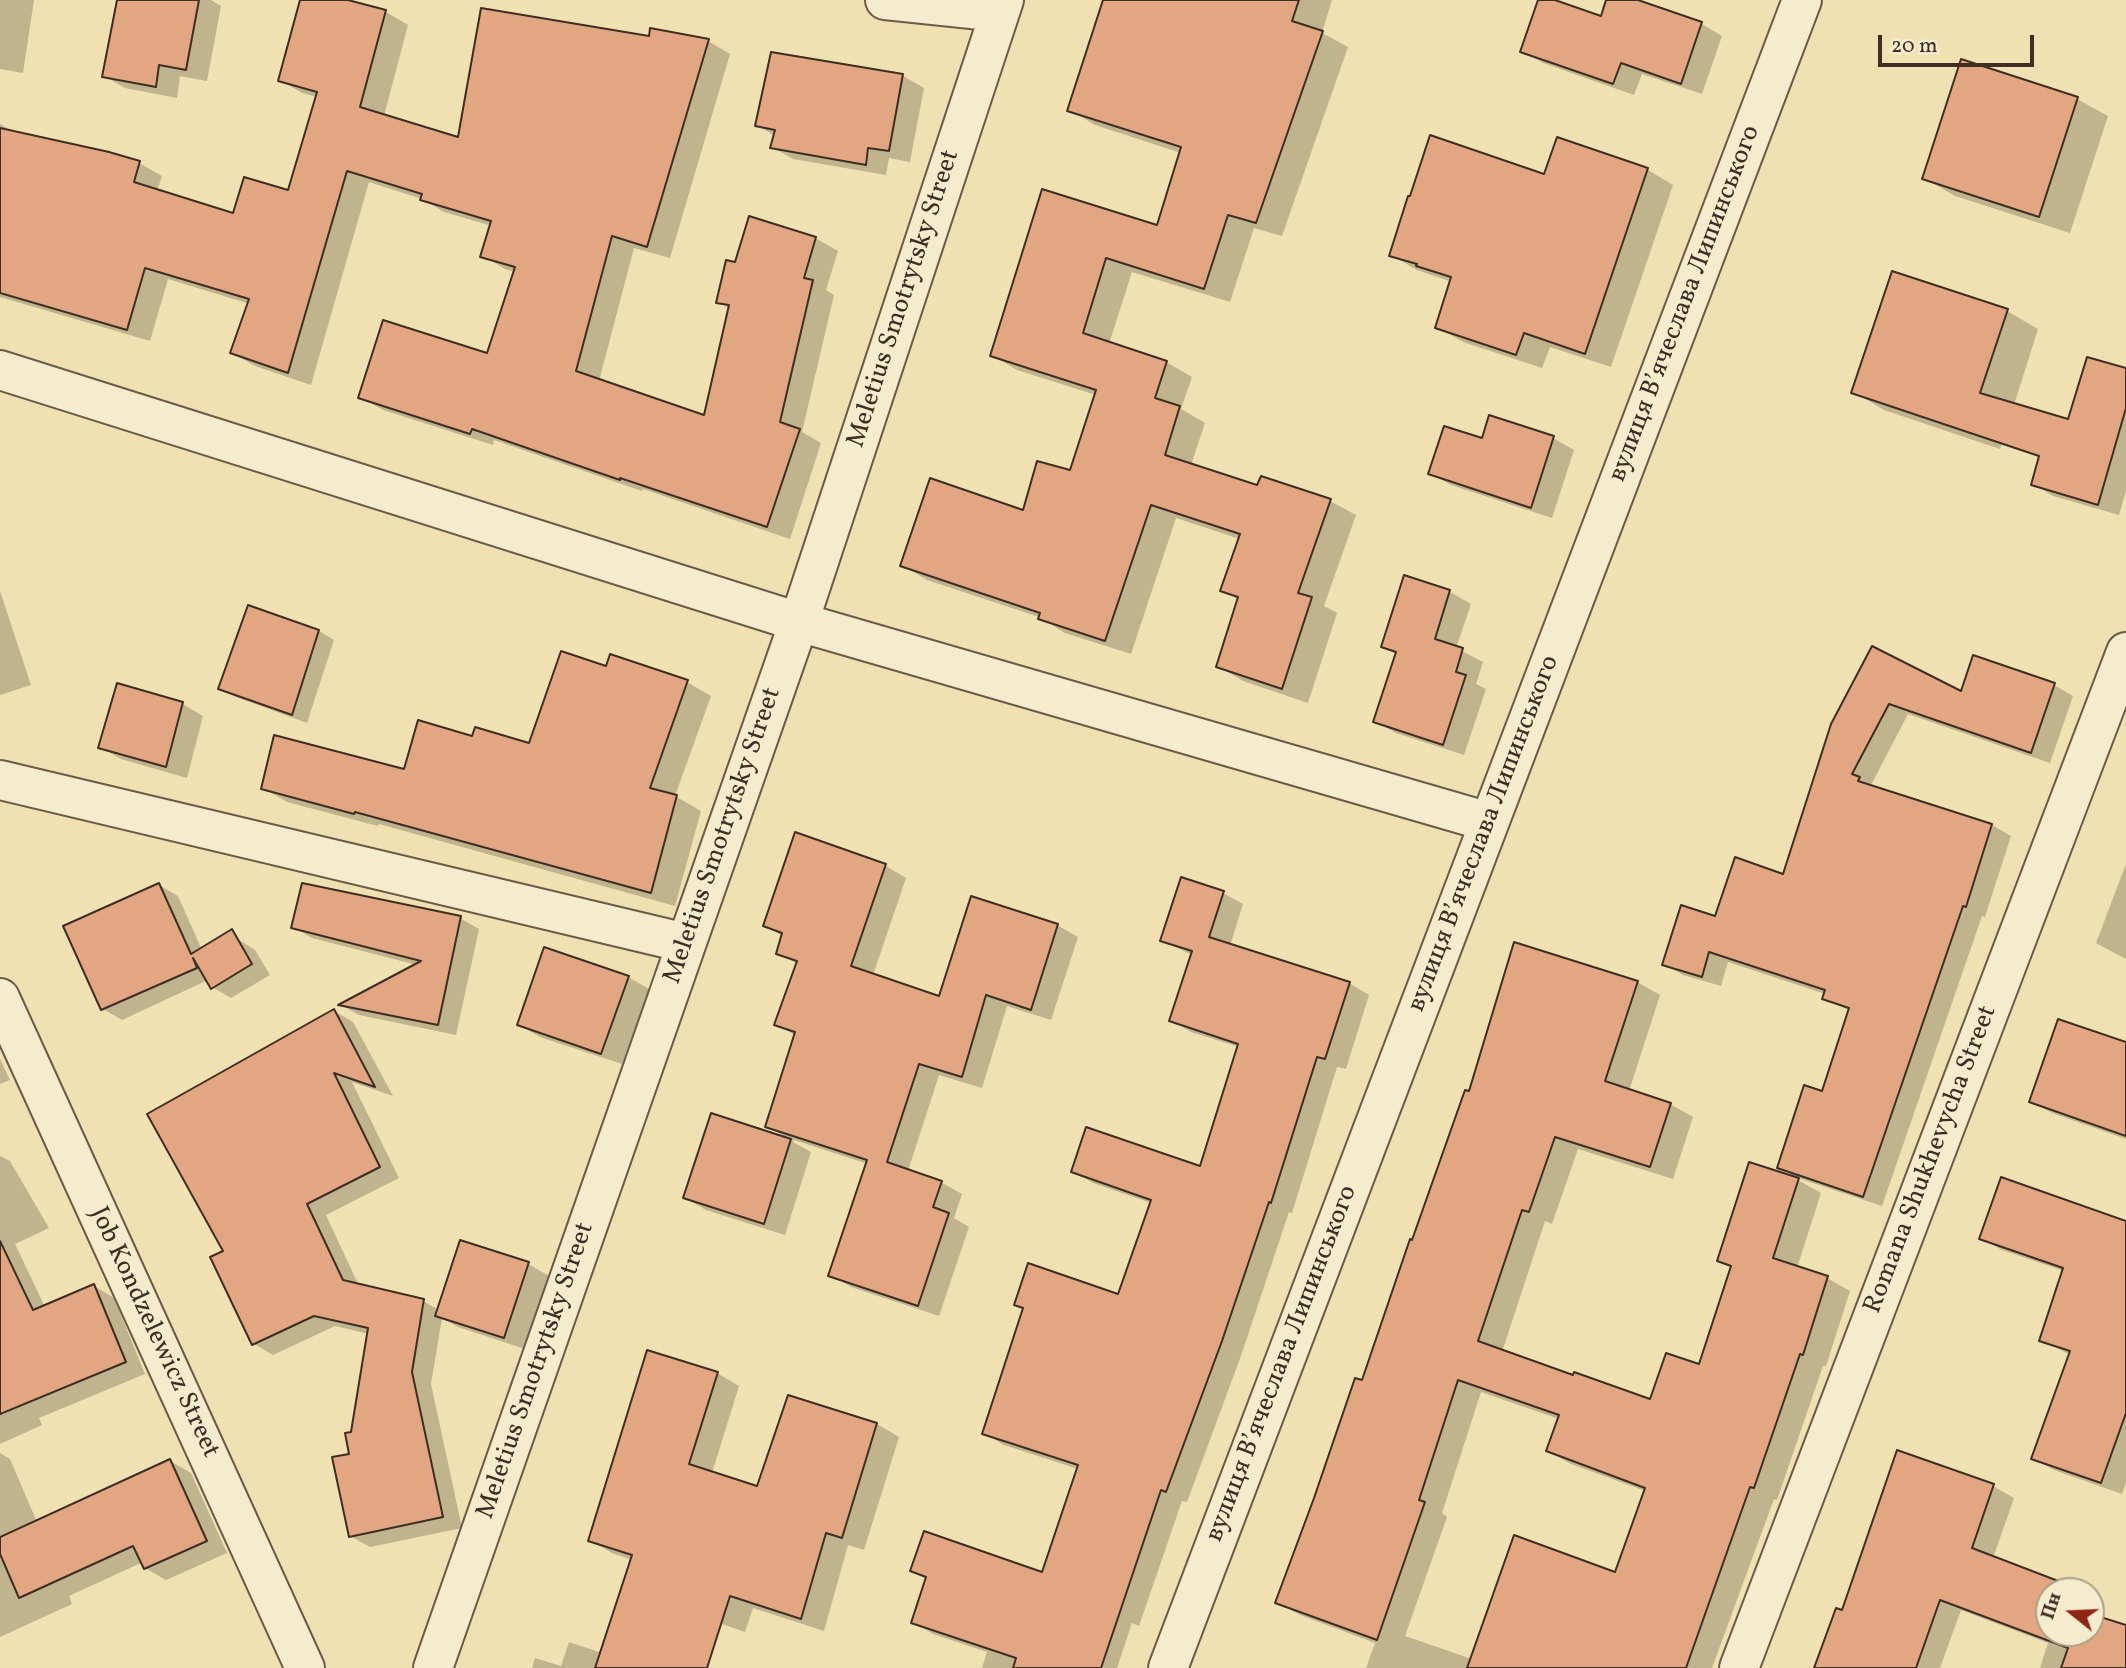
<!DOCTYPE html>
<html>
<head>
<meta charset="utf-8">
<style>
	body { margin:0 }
	#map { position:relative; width:2126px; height:1668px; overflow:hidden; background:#efe1b2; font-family:Vollkorn,serif }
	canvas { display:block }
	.north { position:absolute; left:2035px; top:1577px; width:70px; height:70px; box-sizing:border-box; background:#f5eccd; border:2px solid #aca089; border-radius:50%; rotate:288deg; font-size:19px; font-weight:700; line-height:28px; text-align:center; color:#3f2e24 }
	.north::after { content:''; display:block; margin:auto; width:24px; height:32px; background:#8f2418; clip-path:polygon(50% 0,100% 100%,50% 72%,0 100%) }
	.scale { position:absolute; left:1878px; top:35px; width:156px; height:32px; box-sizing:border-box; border:4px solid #3f2e24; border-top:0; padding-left:9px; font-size:21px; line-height:24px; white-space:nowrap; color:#3f2e24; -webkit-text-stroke:5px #f5eccd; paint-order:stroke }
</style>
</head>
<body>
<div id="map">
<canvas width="2126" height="1668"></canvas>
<div class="north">Пн</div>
<div class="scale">20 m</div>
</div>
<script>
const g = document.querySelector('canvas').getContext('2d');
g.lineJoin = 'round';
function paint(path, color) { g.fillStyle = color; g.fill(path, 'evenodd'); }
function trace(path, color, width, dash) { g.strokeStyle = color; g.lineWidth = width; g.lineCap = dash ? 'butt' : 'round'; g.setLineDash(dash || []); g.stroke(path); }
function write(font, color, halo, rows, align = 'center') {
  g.font = font + ' Vollkorn,serif'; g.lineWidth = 7; g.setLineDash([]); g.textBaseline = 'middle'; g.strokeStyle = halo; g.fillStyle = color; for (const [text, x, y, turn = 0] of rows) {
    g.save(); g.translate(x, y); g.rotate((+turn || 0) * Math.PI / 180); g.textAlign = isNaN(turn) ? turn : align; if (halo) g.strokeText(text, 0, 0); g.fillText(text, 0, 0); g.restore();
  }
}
paint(new Path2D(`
	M0,0H34L23,73L0,69Z
	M118,0H211L221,6L207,81L180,76L177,98L125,88L104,76Z
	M302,0H341L386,12L408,25L384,116L460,140L650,38L708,41L730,54L670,258L634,248L599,381L706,417L730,309L718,302L736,264L815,238L838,251L826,290L834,295L802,432L821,443L790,539L643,489L642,491L494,440L493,445L383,410L360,397L489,355L515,272L505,269L483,256L492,226L444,212L422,199L369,182L311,385L255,366L232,353L250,304L168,279L150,341L0,297V124L16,133L139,163L162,176L157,191L234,215L289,193L317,97L302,93L280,80Z
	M1105,0H1332L1322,33L1348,47L1282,236L1254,228L1230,302L1132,272L1109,344L1166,362L1192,377L1181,409L1205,423L1191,465L1259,488L1330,501L1356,515L1324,606L1337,613L1308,703L1243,681L1218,666L1239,600L1223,590L1240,539L1176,518L1131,654L1065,633L1039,617L927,580L902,565L1025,512L1071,472L1096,395L1017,370L992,355L1043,191L1158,228L1181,153L1095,125L1070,110Z
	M1540,0H1549L1602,18L1608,0H1633L1702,24L1722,36L1702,94L1642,74L1634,95L1543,63L1522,51Z
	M903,76L924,88L910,162L889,158L886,175L793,159L772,147L775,136L757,125Z
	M2077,99L2108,116L2070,233L1955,196L1924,178Z
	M1558,140L1648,170L1673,185L1611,367L1550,347L1542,368L1463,342L1437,327L1452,282L1417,270L1391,255L1545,176Z
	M2007,311L2038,329L2000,449L1884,410L1854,392Z
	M2126,370V491L2119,515L2053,496L2033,484L2070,421Z
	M1553,438L1574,450L1552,518L1451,485L1430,473L1483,440Z
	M1406,578L1450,592L1471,604L1456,648L1483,662L1476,684L1486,689L1464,755L1396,733L1375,721L1397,654L1383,646Z
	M0,591L31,685L0,695Z
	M249,607L319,631L334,640L307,723L236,697L220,688Z
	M1873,648L1962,694L1975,657L2054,685L2073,696L2050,763L1908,714L1871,785L1878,789L1992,825L2011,836L1985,917L1982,916L1882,1206L1798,1178L1779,1167L1823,1093L1850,1011L1824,998L1825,994L1728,962L1721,986L1683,975L1664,964L1716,918L1784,876Z
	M611,656L687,682L711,696L675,796L701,811L675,906L379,824L378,826L287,802L263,788L405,771L473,738L530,745L607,668Z
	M118,686L183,704L203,716L187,778L121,759L100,747Z
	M796,835L886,866L906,878L873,975L940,998L1057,925L1078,937L1051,1020L1007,1006L982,1088L939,1075L908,1171L942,1183L962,1194L954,1218L969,1227L939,1316L851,1287L830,1275L868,1164L794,1140L793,1142L811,1152L785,1235L706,1210L685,1198L785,1137L767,1126L796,1036L776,1024L798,964L778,953L783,936L765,926Z
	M2126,864V959L2096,943Z
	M159,885L178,896L202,950L236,938L255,950L270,975L231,998L212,987L208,980L122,1020L103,1009Z
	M1223,893L1243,904L1230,946L1349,983L1369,995L1346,1069L1337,1067L1292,1213L1289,1212L1242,1353L1187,1502L1182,1501L1139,1626L1132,1623L1117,1668H982L987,1652L933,1634L913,1622L927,1579L912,1571L1043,1574L1078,1469L1004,1445L984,1433L1024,1309L1016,1304L1119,1296L1151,1203L1093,1183L1073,1171L1201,1168L1239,1047L1191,1032L1171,1020L1192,955L1162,940Z
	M460,918L479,929L456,1035L359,1015L341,1005L417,965L312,938L293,927Z
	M628,977L649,989L622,1064L540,1037L519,1025Z
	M1637,982L1660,995L1629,1091L1670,1104L1693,1117L1673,1179L1578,1149L1552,1224L1545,1221L1502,1352L1651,1401L1701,1367L1732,1268L1719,1260L1798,1180L1821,1193L1797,1268L1827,1278L1850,1291L1826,1366H1823L1777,1500L1774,1499L1712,1668H1366L1375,1643L1300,1615L1277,1602L1363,1382L1413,1242L1470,1094ZM1481,1392L1559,1419L1548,1451L1571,1464L1645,1491L1616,1574L1472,1659L1405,1636L1447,1517L1442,1513Z
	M334,1011L353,1022L393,1096L352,1082L399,1178L326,1215L359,1286L423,1301L439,1310L528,1264L549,1276L525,1349L458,1327L442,1318L431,1384L462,1528L370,1547L350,1536L352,1434L369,1334L335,1326L273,1355L254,1344L226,1251Z
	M2126,1044V1139L2052,1113L2031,1101Z
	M0,1059L10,1080L0,1084Z
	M0,1156L10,1161L49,1228L15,1244L45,1307L94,1286L114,1298L145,1374L39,1418L42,1425L0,1444Z
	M2126,1223V1483L2122,1494L2054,1470L2033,1458L2070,1355L2042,1340L2064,1271L2002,1250L1981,1238Z
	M717,1373L739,1386L712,1473L758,1488L789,1397L877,1424L899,1437L864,1550L848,1545L824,1631L753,1608L745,1632L708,1619L691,1668H532L535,1658L561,1666L569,1642L602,1653L632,1560L612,1553L590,1540Z
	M0,1453L10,1459L37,1522L170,1461L191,1473L227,1553L166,1580L145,1568L143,1562L69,1596L72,1604L0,1637Z
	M1993,1486L2014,1498L1993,1558L2065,1585L2075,1591H2049V1633H2091V1616L2126,1627V1668H2040L2048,1643L1961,1610L1940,1668H1816L1843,1612Z`), '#0003');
const building = new Path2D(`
	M117,0H199L186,70L159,65L156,87L102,77Z
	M300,0H348L386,10L360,107L458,137L481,8L649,36L650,28L709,39L647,247L612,236L576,371L704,415L729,305L716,303L726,260L735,262L749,216L816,237L804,278L813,280L780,422L800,429L767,527L620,478V480L472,429L470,434L358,398L383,320L487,353L515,267L480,257L491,221L420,200L422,194L347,171L288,373L230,353L249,299L145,268L127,330L0,293V128L109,152L140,161L134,182L233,213L244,177L288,190L317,92L278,81Z
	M1103,0H1299L1292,21L1323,31L1256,223L1228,215L1204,289L1106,258L1083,333L1167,361L1155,398L1180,406L1165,455L1257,485L1261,476L1331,499L1298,593L1312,597L1282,689L1216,667L1238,597L1220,591L1240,534L1151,505L1105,641L1038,619L1040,613L900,566L930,478L1023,510L1037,461L1070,470L1096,390L990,356L1042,189L1157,225L1181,147L1067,111Z
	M1538,0H1555L1601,16L1606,0H1638L1702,22L1681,84L1621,63L1613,84L1520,52Z
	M771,52L903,74L889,151L868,148L866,165L770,148L775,130L755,126Z
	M1961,59L2078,97L2039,217L1922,179Z
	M1430,135L1544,174L1557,137L1648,168L1585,354L1524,333L1516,355L1435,328L1451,277L1416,266L1417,264L1389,256L1408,196H1410Z
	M1892,271L2008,309L1980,393L2068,419L2087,357L2126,368V408L2098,505L2031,485L2039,456L1851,393Z
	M1489,415L1554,436L1531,508L1428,474L1444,426L1482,438Z
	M1404,575L1450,590L1435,639L1463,648L1456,672L1466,675L1443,745L1373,722L1396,652L1381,647Z
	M248,605L319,630L292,715L218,689Z
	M1872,646L1961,691L1973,655L2055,683L2031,753L1889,704L1852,774L1860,777L1858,781L1992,824L1966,907L1963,906L1863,1197L1777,1168L1804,1085L1822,1091L1849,1008L1822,999L1825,990L1709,952L1702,977L1662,965L1681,905L1715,916L1735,857L1783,874L1831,724Z
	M561,651L606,666L610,654L688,680L650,788L677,795L651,893L355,812L354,814L261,789L274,735L404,769L418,720L472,736L475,727L529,743Z
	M117,683L183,702L166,767L98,748Z
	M795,832L886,864L851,966L939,996L971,896L1058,924L1031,1010L986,995L962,1077L919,1064L887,1162L942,1181L933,1207L949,1213L918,1306L828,1276L867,1160L765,1127L795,1032L774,1025L797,961L776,954L782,933L763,926Z
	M1181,877L1224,891L1209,937L1350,982L1325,1059L1317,1057L1271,1203L1269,1202L1222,1341L1166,1492L1161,1490L1101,1668H1013L1016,1658L911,1623L926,1577L910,1571L924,1531L1042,1572L1078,1465L982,1434L1023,1308L1014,1305L1028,1263L1118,1294L1151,1200L1071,1172L1086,1127L1200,1166L1238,1044L1169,1021L1192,951L1160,941Z
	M159,883L191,954L232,929L252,964L211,989L193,958L197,968L101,1010L63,926Z
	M302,883L461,916L438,1025L338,1005L421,961L291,928Z
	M1514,942L1638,981L1605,1081L1671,1103L1650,1167L1555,1137L1529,1212L1522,1210L1478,1341L1573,1375L1574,1372L1650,1399L1666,1353L1699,1364L1731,1266L1717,1261L1749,1162L1799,1178L1773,1258L1828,1276L1803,1355L1800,1354L1754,1488L1750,1487L1686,1668H1467L1514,1535L1615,1572L1645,1488L1546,1451L1559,1415L1458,1380L1419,1500L1425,1502L1377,1640L1275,1603L1314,1498L1355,1378L1362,1380L1410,1239L1412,1240L1465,1090L1469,1091Z
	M544,947L629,976L601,1054L517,1025Z
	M334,1009L375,1087L334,1073L380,1167L307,1204L343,1280L424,1299L412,1372L443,1517L349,1537L332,1457L349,1454L345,1433L351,1432L368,1328L314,1316L252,1345L210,1257L223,1251L147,1114Z
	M2058,1019L2126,1042V1136L2029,1102Z
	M711,1113L791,1139L764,1224L683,1198Z
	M2001,1177L2126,1221V1413L2101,1483L2031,1459L2070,1351L2039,1341L2063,1268L1979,1239Z
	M460,1240L529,1262L504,1338L435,1316Z
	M0,1241L33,1310L94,1284L126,1362L0,1414Z
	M647,1350L718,1372L689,1464L757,1486L788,1395L877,1423L842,1538L826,1533L801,1619L730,1596L707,1668H595L632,1555L588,1541Z
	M1897,1450L1994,1484L1972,1548L2066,1584L2063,1591H2049V1633H2091V1614L2126,1625V1668H2061L2068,1648L1940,1600L1916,1668H1814L1836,1608L1842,1610Z
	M170,1459L207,1541L144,1569L133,1546L19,1598L0,1554V1537Z`);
paint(building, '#e2a782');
trace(building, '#3f2e24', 2);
const street = new Path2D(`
	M885,0L1000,12
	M0,370L799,622L1489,822
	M0,780L686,943
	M0,998L305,1668
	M433,1668L799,622L1004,0
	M1168,1668L1802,0
	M1739,1668L2126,652`);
trace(street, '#6b5b48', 42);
trace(street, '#f5eccd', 38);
write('26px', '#3f2e24', '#f5eccd', [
	["Meletius Smotrytsky Street",905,299,-72],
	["вулиця Вʼячеслава Липинського",1686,304,-69],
	["вулиця Вʼячеслава Липинського",1485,834,-69],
	["Meletius Smotrytsky Street",724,836,-71],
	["Romana Shukhevycha Street",1932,1160,-69],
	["Job Kondzelewicz Street",153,1333,65],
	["вулиця Вʼячеслава Липинського",1283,1364,-69],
	["Meletius Smotrytsky Street",537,1371,-71]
]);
</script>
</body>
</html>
